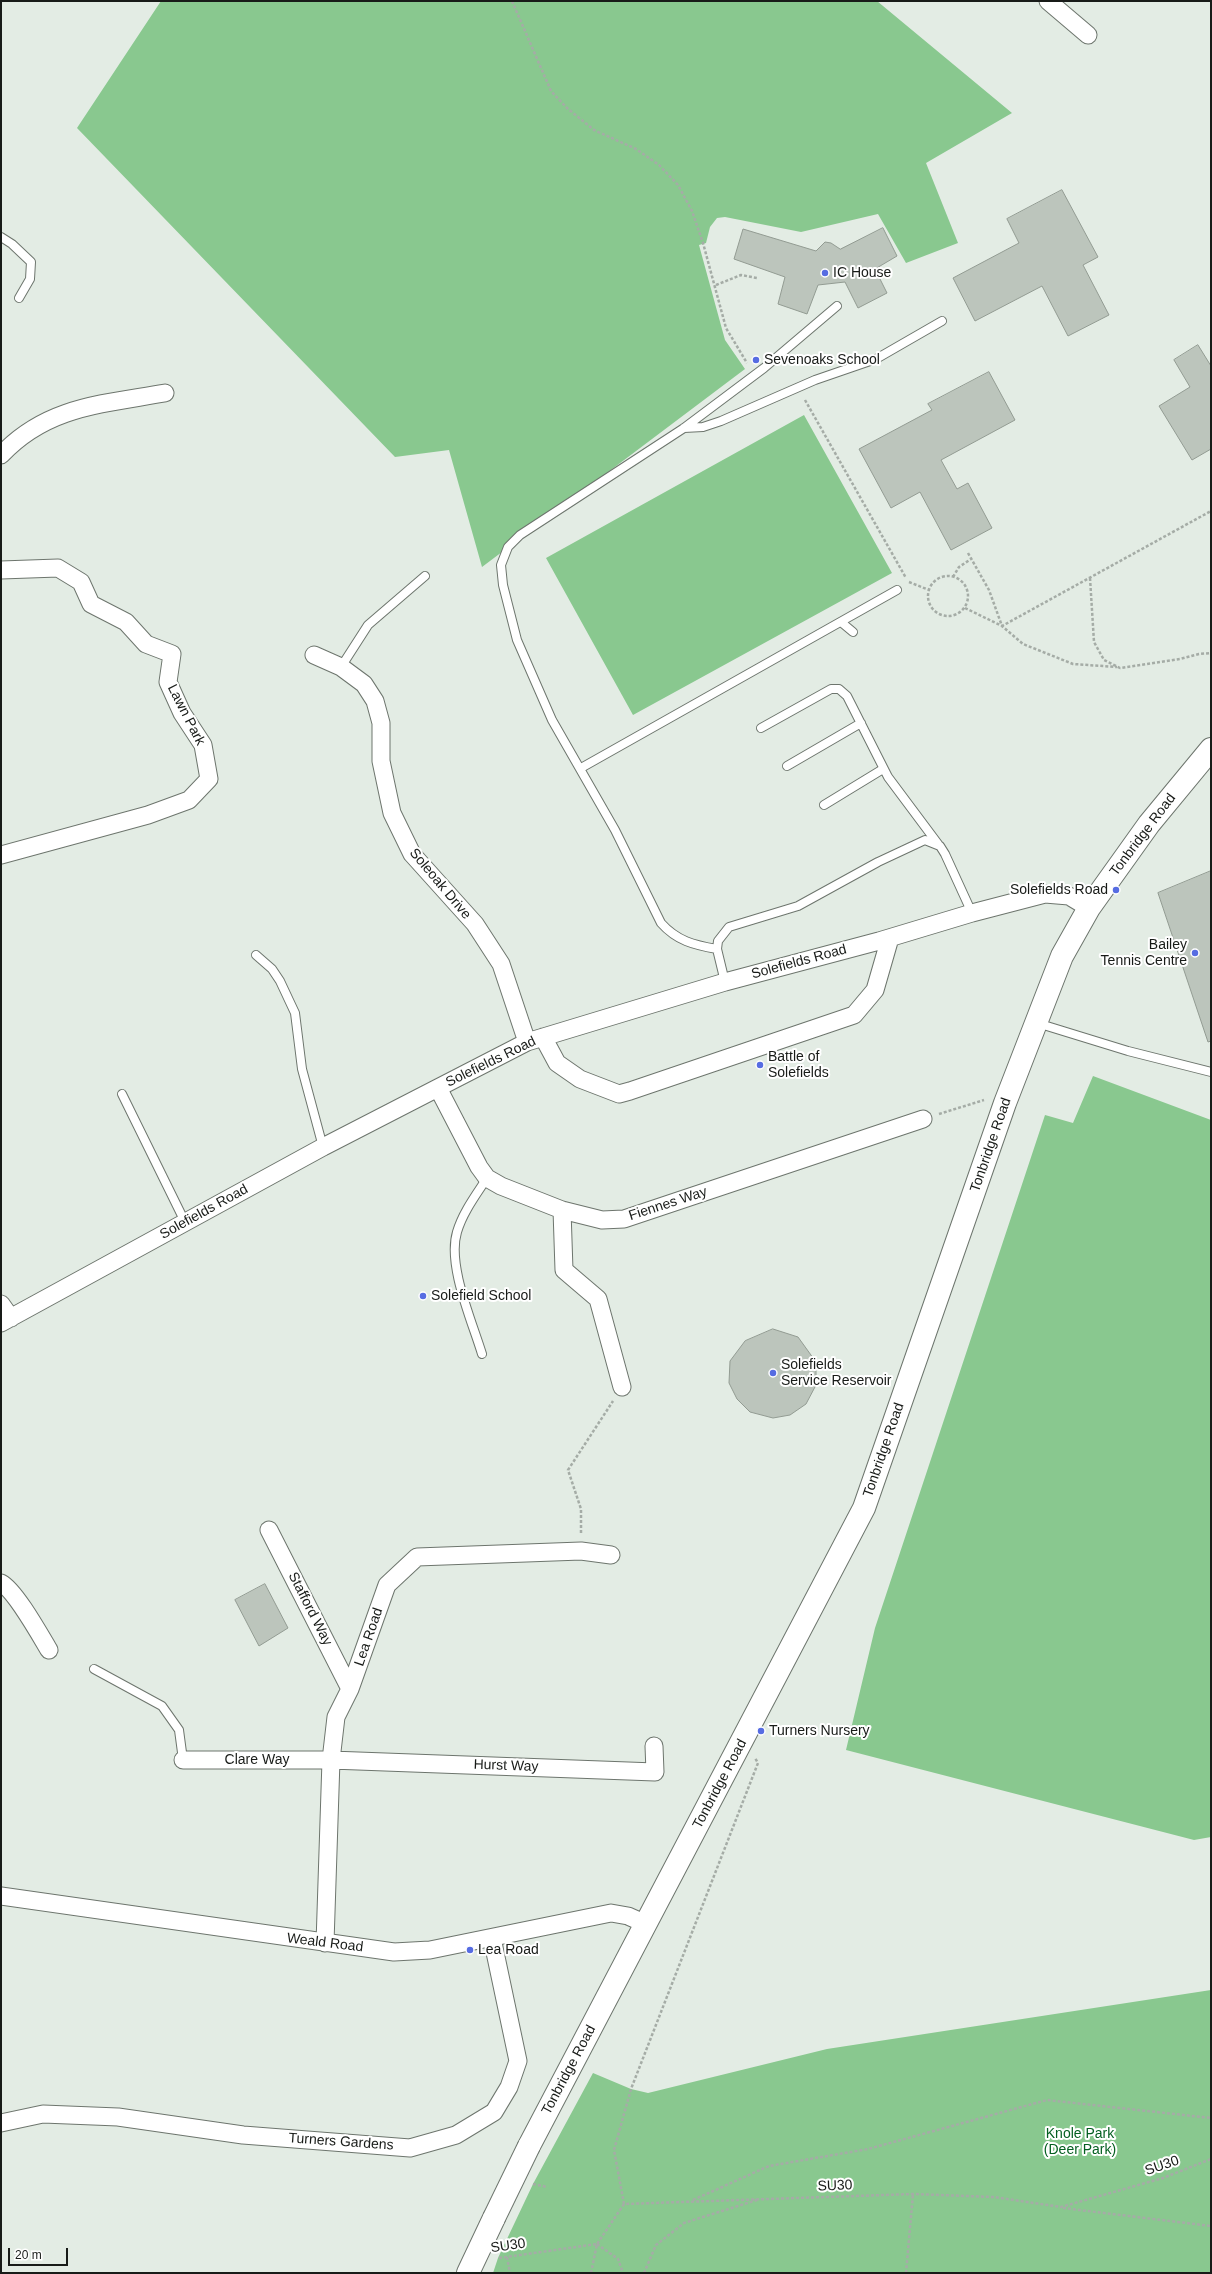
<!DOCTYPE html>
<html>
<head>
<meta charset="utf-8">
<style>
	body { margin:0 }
	#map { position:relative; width:1212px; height:2274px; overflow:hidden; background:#e3ece4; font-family:Helvetica,sans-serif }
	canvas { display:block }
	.frame { position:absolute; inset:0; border:2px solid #181b18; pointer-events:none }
	.scale { position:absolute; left:8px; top:2248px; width:60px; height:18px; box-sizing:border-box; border:2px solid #181b18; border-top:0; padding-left:5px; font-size:12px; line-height:14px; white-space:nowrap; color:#181b18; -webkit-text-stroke:3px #fff; paint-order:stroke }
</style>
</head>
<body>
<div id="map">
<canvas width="1212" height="2274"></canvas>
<div class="frame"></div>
<div class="scale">20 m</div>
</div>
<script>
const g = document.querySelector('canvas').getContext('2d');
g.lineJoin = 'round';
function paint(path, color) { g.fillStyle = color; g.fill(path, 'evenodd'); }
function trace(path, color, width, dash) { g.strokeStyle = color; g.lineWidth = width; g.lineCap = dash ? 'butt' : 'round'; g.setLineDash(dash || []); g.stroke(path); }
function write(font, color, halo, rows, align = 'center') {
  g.font = font + ' Helvetica,sans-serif'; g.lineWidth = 4; g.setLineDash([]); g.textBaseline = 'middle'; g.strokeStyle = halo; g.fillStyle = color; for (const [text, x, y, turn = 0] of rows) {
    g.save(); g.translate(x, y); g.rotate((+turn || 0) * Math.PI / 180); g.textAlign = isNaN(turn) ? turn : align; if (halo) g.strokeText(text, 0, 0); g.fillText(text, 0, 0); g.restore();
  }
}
paint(new Path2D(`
	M161,1H877L1012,113L926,163L958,243L906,263L878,214L801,232L725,217L717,218L710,227L706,243L699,245L725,340L745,369L482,567L449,450L395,457L77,128Z
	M804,415L892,573L633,715L546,558Z
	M1093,1076L1211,1120V1837L1194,1840L846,1750L875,1628L1045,1115L1073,1123Z
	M1211,1990V2273H493L498,2258L533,2184L593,2073L631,2089L648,2093L827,2049Z`), '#89c88f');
const building = new Path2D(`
	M1062,190L1098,257L1083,265L1109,315L1068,336L1042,286L975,321L953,278L1019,243L1007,219Z
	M883,228L897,256L875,269L887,293L858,308L845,282L818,285L807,314L778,304L785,277L734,259L743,229L816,251L825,242L831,243L840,249Z
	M1198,345L1211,366V449L1192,460L1159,406L1190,387L1174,360Z
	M989,372L1015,420L941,460L957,489L968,483L992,528L951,550L920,492L891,508L859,449L932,410L928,404Z
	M1211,871V1041L1208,1042L1158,893Z
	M773,1329L798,1337L816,1362V1385L806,1404L790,1415L773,1418L750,1412L737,1399L729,1383L730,1361L745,1341Z
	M265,1584L288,1628L259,1646L235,1600Z`);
paint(building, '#bcc5bc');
trace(building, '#929b92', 1);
const service = new Path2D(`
	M1,237L12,244L31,262L30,279L19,298
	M684,428L703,427L721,421L815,380L876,359L942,321
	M841,622L853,632
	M341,667L368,625L425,576
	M761,728L831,689H839L847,696L888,777L938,844
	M787,766L861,723
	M581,768L897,590
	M824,805L883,769
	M717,949C694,945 677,941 661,923L615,830L552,720L517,640L503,585L501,565L508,547L520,535L684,428L764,368L837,306
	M256,955L272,969L280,981L295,1013L302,1069L323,1147
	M725,982L717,949L718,941L729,927L798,906L878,862L925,840L940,846L945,854L972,913
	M1037,1023L1128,1051L1211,1072
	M122,1094L185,1222
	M482,1354C472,1321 447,1265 457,1232C463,1212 476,1195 487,1178
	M94,1669L162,1706L179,1730L183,1760`);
const minor = new Path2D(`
	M1048,1L1088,35
	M1,455C47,406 103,404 165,393
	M1,570L58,568L81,582L91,604L126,622L146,644L172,654L168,682L182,713L203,745L209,779L189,800L148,815L1,855
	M314,655L341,667L364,684L375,701L381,723V761L392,813L412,854L475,924L501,964L527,1042
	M543,1037L557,1063L580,1079L619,1094L630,1091L854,1015L875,990L890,938
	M438,1088L479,1167L487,1178L501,1186L562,1210L602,1220L624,1219L923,1119
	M562,1210L564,1270L598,1299L622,1387
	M1,1304L11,1318
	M1,1323L323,1147L527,1042L725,982L879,941L972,913L1045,894L1069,896L1089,908
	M269,1530L350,1689
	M1,1583C15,1590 40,1635 49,1650
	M183,1760H331L655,1772L654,1746
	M1,1896L394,1952L430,1950L611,1913L628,1916L646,1924
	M325,1943L331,1760L336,1717L350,1689L387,1585L417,1557L581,1551L611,1555
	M1,2123L43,2114L118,2117L243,2135L410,2148L456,2135L494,2112L509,2087L518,2061L492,1938`);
const primary = new Path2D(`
	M529,2146L864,1508L1005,1103L1062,956L1089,908L1149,824L1211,749
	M468,2273L494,2218`);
trace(service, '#6d756d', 10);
trace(minor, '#6d756d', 19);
trace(primary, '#6d756d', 24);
trace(new Path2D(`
	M512,1L551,91L567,108L594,130L636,149L659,165L678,185L692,211L703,243L726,328L747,363
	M716,285L741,275L757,278
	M805,400L906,578
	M968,553L989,590L1002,626L1211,511
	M928 596a20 20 0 1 1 40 0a20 20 0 1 1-40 0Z
	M953,577L959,567L971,559
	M1090,578L1094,642L1104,660L1120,668L1180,659L1199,654L1211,653
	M909,582L929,590
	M965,608L1002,626L1023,644L1073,664L1117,667
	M939,1114L984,1100
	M581,1533V1509L568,1470L613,1401
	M533,2184L547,2187
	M693,2200L769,2166L868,2149L1047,2100L1211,2118
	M624,2204L614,2150L631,2089L758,1763L755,1758
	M1063,2208L1211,2226
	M597,2244L618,2259L623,2273
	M507,2257L510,2273
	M499,2258L597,2244
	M591,2273L597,2244L624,2204L913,2194L994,2197L1061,2207L1163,2178L1211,2159
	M644,2273L656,2245L684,2223L757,2200
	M906,2273L913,2194`), '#a5aca6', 2.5, [3, 2]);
trace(service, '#fff', 8);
trace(minor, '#fff', 17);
trace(primary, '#fff', 22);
const primaryBridge = new Path2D(`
	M494,2218L529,2146`);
trace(primaryBridge, '#6d756d', 24, []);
trace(primaryBridge, '#fff', 22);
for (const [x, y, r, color] of [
	[825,273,4,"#566ce2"],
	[756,360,4,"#566ce2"],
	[1116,890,4,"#566ce2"],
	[1195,953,4,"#566ce2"],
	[760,1065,4,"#566ce2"],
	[423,1296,4,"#566ce2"],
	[773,1373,4,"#566ce2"],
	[761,1731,4,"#566ce2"],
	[470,1950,4,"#566ce2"]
]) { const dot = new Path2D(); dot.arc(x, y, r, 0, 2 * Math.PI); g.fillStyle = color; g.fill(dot); trace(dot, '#fff', 1.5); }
write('14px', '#181b18', '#fff', [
	["IC House",833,273],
	["Sevenoaks School",764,360],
	["Solefields Road",1108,890,"right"],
	["Bailey",1187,945,"right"],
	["Tennis Centre",1187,961,"right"],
	["Battle of",768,1057],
	["Solefields",768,1073],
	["Solefield School",431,1296],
	["Solefields",781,1365],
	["Service Reservoir",781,1381],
	["Turners Nursery",769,1731],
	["Lea Road",478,1950]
], 'left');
write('14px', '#181b18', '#fff', [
	["Lawn Park",186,715,63],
	["Tonbridge Road",1143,835,-53],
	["Soleoak Drive",440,884,50],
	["Solefields Road",799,962,-15],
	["Solefields Road",491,1062,-26],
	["Tonbridge Road",991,1145,-71],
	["Fiennes Way",668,1204,-18],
	["Solefields Road",204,1212,-29],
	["Tonbridge Road",884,1450,-71],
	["Stafford Way",310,1609,63],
	["Lea Road",369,1637,-71],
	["Clare Way",257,1760],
	["Hurst Way",506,1766,2],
	["Tonbridge Road",720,1784,-62],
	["Weald Road",325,1943,7],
	["Tonbridge Road",569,2070,-62],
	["Turners Gardens",341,2142,4],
	["SU30",1162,2166,-19],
	["SU30",835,2186,-2],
	["SU30",508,2246,-8]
]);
write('14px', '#035f20', '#fff', [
	["Knole Park",1080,2134],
	["(Deer Park)",1080,2150]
]);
</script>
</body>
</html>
